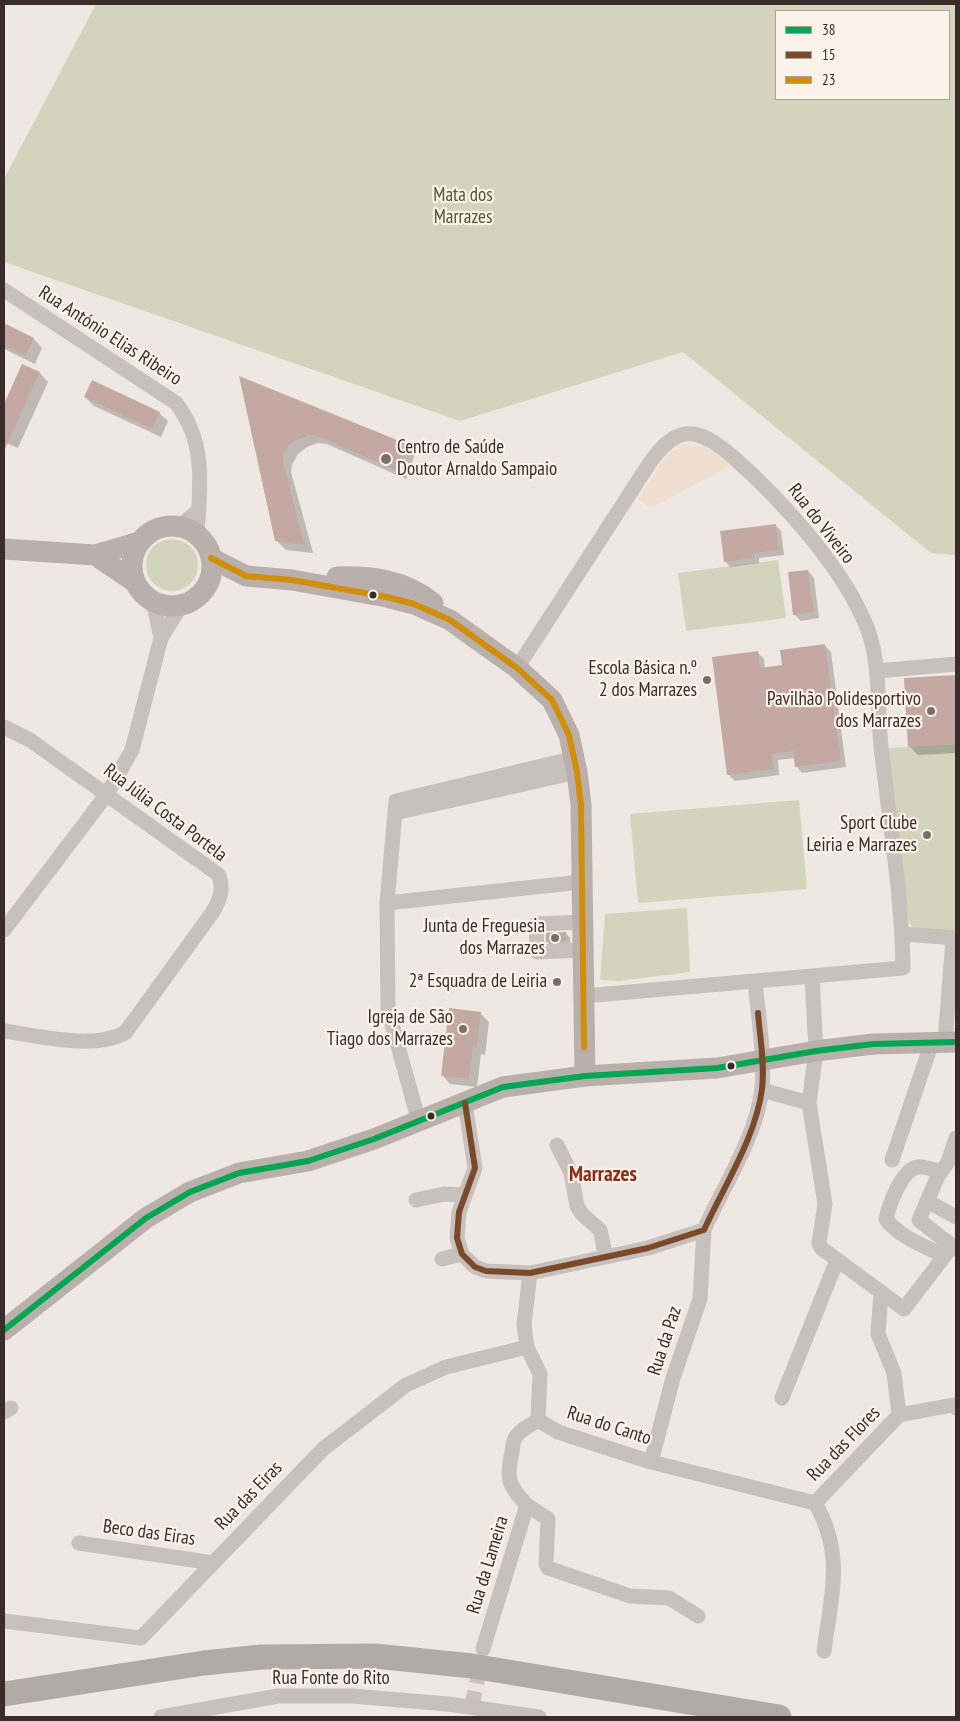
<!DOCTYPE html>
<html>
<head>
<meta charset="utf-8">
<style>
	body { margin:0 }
	#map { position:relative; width:960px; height:1721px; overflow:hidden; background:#efe8e2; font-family:"PT Sans Narrow",sans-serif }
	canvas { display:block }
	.frame { position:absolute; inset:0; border:5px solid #3a2c28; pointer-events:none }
	.legend { position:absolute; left:775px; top:10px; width:175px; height:90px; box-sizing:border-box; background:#fbf2ea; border:1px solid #aea39c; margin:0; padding:6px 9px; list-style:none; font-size:15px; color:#3a2c28 }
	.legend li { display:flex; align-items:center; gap:10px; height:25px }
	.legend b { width:25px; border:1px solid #aea39c }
</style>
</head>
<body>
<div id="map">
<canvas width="960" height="1721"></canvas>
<div class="frame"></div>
<ul class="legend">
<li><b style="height:6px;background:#00a651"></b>38</li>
<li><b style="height:6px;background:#7a4b2a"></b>15</li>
<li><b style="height:6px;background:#d18e08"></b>23</li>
</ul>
</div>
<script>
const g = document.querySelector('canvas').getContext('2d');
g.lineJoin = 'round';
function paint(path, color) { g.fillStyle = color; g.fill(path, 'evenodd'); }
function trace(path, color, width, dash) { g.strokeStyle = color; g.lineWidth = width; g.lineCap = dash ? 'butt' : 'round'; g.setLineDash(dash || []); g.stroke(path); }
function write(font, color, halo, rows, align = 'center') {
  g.font = font + ' "PT Sans Narrow",sans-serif'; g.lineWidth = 4.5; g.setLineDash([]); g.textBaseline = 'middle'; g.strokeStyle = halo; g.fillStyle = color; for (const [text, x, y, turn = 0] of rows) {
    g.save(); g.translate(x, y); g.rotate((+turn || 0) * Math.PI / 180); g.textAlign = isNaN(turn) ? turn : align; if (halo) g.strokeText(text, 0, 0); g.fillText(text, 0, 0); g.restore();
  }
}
paint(new Path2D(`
	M96,4H956V555L931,553L683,352L460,421L4,262V179ZM776,11H949V99H776Z
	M146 565a26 26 0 1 1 52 0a26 26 0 1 1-52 0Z
	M778,560L786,618L686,631L678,573Z
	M956,744V933L914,930L909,922L888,748Z
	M799,800L807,889L638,903L630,814Z
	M687,908L690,972L619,981L600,980L605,914Z`), '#d2d5bb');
paint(new Path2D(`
	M684,444L705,447L732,465L651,508L638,499L668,454Z`), '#eedfd0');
paint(new Path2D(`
	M4,325L34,339L42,348L35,364L4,349Z
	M23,366L40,373L48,382L18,448L4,442V407Z
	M240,378L406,445L415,454L406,479L327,444L318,443L307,447L298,454L292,465L291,472L313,553L286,550L277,541Z
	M85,397L159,413L168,421L161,437L94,406Z
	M775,525L781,531L784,555L759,558V563L730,567L725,561Z
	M808,571L814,578L819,618L801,621L794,614Z
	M825,646L831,652L846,767L802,773L796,766L795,758L778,760L779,775L735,781L728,774L758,653L764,659L765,669L784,666Z
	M956,676V753L918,755L909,746L905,679Z
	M566,933L570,938V945L551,946L547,942Z
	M480,1013L489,1022L485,1055L481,1054L477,1087L450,1084L442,1075Z`), '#0003');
paint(new Path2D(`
	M4,323L34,338L26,356L4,345Z
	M22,364L40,372L4,451V404Z
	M239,376L407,444L397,471L317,436L309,435L298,439L289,445L283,456V462L305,545L275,541Z
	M92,380L160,412L152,429L84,397Z
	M776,524L779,550L754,553V558L724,562L720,531Z
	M808,570L814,612L793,615L788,572Z
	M825,644L841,761L795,767L793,751L772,754L774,769L727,775L712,657L758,651L760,668L782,665L780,650Z
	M956,675V744L908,747L904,678Z
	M566,932V941L546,942V933Z
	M449,1008L481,1012L477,1047L473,1046L469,1079L441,1076Z`), '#c4a9a2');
trace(new Path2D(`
	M472,1706L481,1661`), '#cbc2bd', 15, [15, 8]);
trace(new Path2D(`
	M4,290L176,403C207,443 200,487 197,535
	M179,527L199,510
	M153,601L161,638
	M517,668L649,464C676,425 696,425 732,456C780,498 845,569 868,630C881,667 877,708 881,746C889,820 902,894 903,968L584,996
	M877,671L956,664
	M4,727L30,740L219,875C224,890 220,900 212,913L125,1033C92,1050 40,1036 4,1031
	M395,813L577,772
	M387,903L581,882
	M582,922L536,924L537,952L583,950
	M4,930L107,794L132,750L161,638L182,604
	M903,934L956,938
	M812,976L816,1051L809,1103L825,1204L819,1243L821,1248L904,1309L952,1246
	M945,1041L953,938
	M762,1090L809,1103
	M465,1103L475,1168L459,1212L457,1238L462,1254L475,1267L486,1271L530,1273L648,1248L704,1230C723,1187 757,1136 762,1088C765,1053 758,1016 755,981
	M419,1122L388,1010L387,903L396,801L575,758
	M956,1138L948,1162L938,1176L919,1220L956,1249
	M557,1145L571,1173L577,1206L582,1214L600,1230L606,1257
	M892,1160L932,1042
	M941,1172C934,1170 925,1166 918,1167C902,1169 889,1205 886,1219C899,1237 925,1246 944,1256
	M416,1200L444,1194L464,1195
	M927,1201L956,1217
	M442,1259L462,1254
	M530,1273L524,1325L527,1347L540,1374L538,1420L558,1432L651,1462L815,1503
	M782,1398L837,1260
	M4,1412L11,1408
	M899,1415L953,1405L956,1408
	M651,1462L673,1378L700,1299L704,1230
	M527,1505L548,1519L546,1564L548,1568L630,1596L669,1598L698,1616
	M79,1543L213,1563
	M4,1621L141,1638L323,1449L406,1385L446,1367L527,1347
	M483,1649L527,1505C508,1486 506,1478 512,1452C513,1445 513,1439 518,1434C524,1428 532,1424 538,1420
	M824,1651C831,1596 845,1554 815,1503L899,1415L894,1373L878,1334L881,1293
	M161,1717L278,1696H352L448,1704L539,1717`), '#c8c0bb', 15);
trace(new Path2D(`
	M132 566a40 40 0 1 1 80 0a40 40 0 1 1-80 0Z
	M4,549L95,555L139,542
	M95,555L135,582
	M211,558L246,576L292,580L387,597L414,604L450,620L517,668L552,700L569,735L577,772L581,805L585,1076
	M337,577C372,576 405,580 433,603
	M4,1330L146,1218L190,1192L239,1173L308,1161L374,1139L503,1087L585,1076L717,1068L816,1051L873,1044L956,1042`), '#b9b0ab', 21);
trace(new Path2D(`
	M4,1694L204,1663L261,1657L375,1656L472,1666L779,1717`), '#b2aaa6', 25);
trace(new Path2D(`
	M4,1330L146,1218L190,1192L239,1173L308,1161L374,1139L503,1087L585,1076L717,1068L816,1051L873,1044L956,1042`), '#00a651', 6);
trace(new Path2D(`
	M465,1103L475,1168L459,1212L457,1238L462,1254L475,1267L486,1271L530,1273L648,1248L704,1230C724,1186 756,1137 762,1089C765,1064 760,1038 758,1013`), '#7a4b2a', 6);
trace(new Path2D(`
	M211,558L246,576L292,580L387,597L414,604L450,620L517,668L552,700L569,735L577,772L581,805L584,1047`), '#d18e08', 6);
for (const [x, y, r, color] of [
	[386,459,6,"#796e69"],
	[373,595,4.5,"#3a2c28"],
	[707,680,5,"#796e69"],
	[931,711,5,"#796e69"],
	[927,835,5,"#796e69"],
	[555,938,5,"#796e69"],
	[557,982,5,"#796e69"],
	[463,1029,5,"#796e69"],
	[731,1066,4.5,"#3a2c28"],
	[431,1116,4.5,"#3a2c28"]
]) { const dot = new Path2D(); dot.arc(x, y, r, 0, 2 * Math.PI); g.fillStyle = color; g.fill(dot); trace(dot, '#fbf2ea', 2); }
write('19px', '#4d5b29', '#fbf2ea', [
	["Mata dos",463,196],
	["Marrazes",463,218]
]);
write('19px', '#3a2c28', '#fbf2ea', [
	["Rua António Elias Ribeiro",110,336,33],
	["Rua do Viveiro",821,524,52],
	["Rua Júlia Costa Portela",165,813,37],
	["Rua da Paz",665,1341,-72],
	["Rua do Canto",609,1426,18],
	["Rua das Flores",844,1444,-46],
	["Rua das Eiras",249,1496,-46],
	["Beco das Eiras",149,1533,8],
	["Rua da Lameira",488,1565,-73],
	["Rua Fonte do Rito",331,1679]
]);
write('19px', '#3a2c28', '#fbf2ea', [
	["Centro de Saúde",397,448,"left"],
	["Doutor Arnaldo Sampaio",397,470,"left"],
	["Escola Básica n.º",697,669],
	["2 dos Marrazes",697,691],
	["Pavilhão Polidesportivo",921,700],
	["dos Marrazes",921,722],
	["Sport Clube",917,824],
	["Leiria e Marrazes",917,846],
	["Junta de Freguesia",545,927],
	["dos Marrazes",545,949],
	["2ª Esquadra de Leiria",547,982],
	["Igreja de São",453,1018],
	["Tiago dos Marrazes",453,1040]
], 'right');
write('bold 21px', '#912b19', '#fbf2ea', [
	["Marrazes",603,1175]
]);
</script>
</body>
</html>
